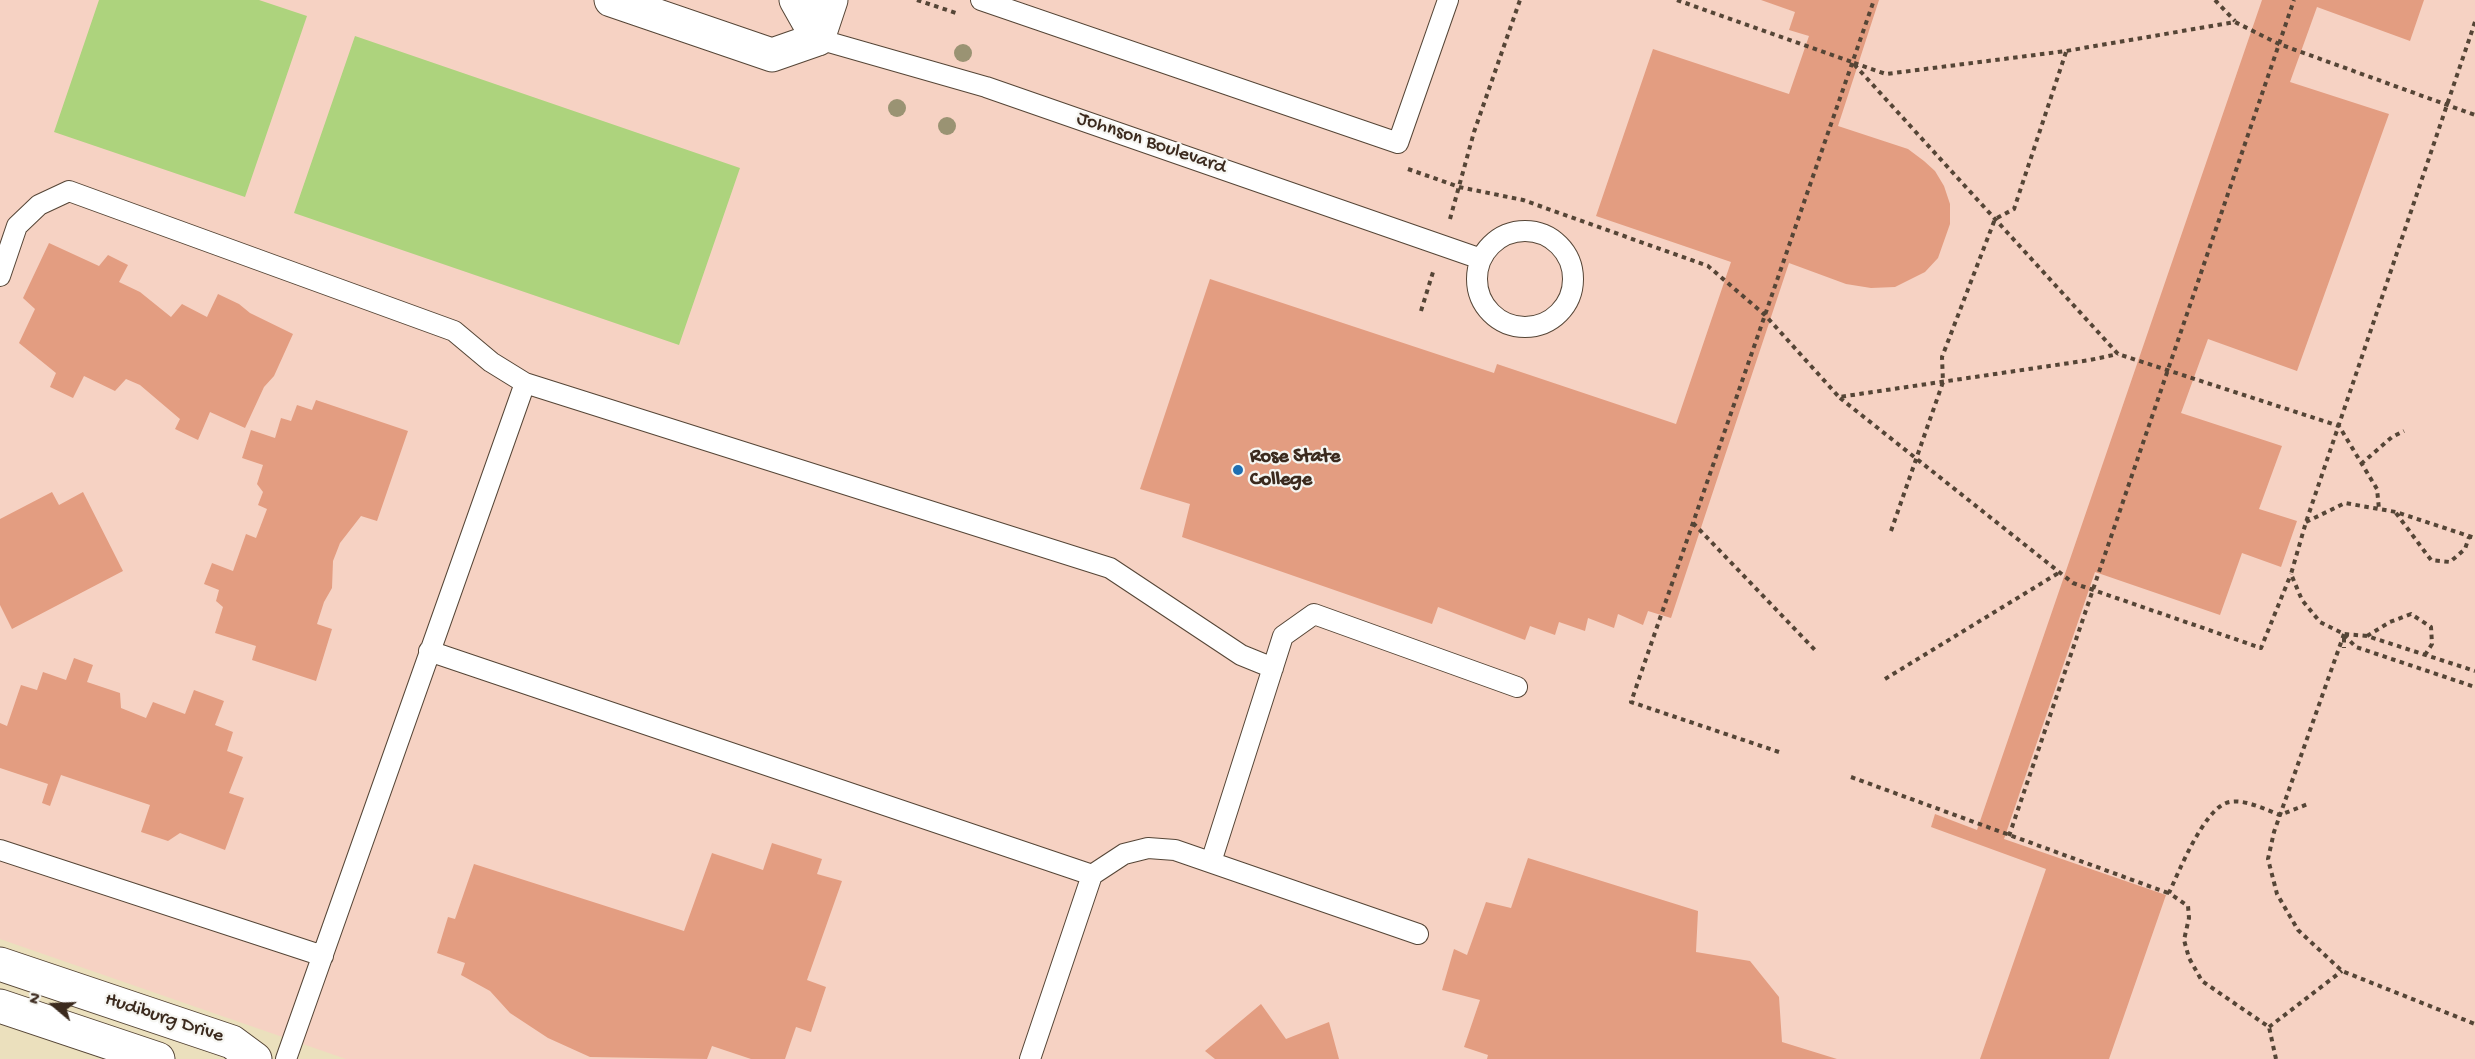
<!DOCTYPE html>
<html>
<head>
<meta charset="utf-8">
<style>
	body { margin:0 }
	#map { position:relative; width:2475px; height:1059px; overflow:hidden; background:#ebe0bd; font-family:"Gochi Hand",sans-serif }
	canvas { display:block }
	.north { position:absolute; left:24px; top:975px; width:60px; height:60px; -webkit-text-stroke:4px #f6f6f2; paint-order:stroke; rotate:289deg; font-size:16px; font-weight:700; line-height:24px; text-align:center; color:#3b2a1e }
	.north::after { content:''; display:block; margin:auto; width:21px; height:27px; background:#3b2a1e; clip-path:polygon(50% 0,100% 100%,50% 72%,0 100%) }
</style>
</head>
<body>
<div id="map">
<canvas width="2475" height="1059"></canvas>
<div class="north">N</div>
</div>
<script>
const g = document.querySelector('canvas').getContext('2d');
g.lineJoin = 'round';
function paint(path, color) { g.fillStyle = color; g.fill(path, 'evenodd'); }
function trace(path, color, width, dash) { g.strokeStyle = color; g.lineWidth = width; g.lineCap = dash ? 'butt' : 'round'; g.setLineDash(dash || []); g.stroke(path); }
function write(font, color, halo, rows, align = 'center') {
  g.font = font + ' "Gochi Hand",sans-serif'; g.lineWidth = 4.5; g.setLineDash([]); g.textBaseline = 'middle'; g.strokeStyle = halo; g.fillStyle = color; for (const [text, x, y, turn = 0] of rows) {
    g.save(); g.translate(x, y); g.rotate((+turn || 0) * Math.PI / 180); g.textAlign = isNaN(turn) ? turn : align; if (halo) g.strokeText(text, 0, 0); g.fillText(text, 0, 0); g.restore();
  }
}
paint(new Path2D(`
	M0,0H2475V1059H346L0,939Z`), '#f6d2c3');
paint(new Path2D(`
	M99,0H259L307,16L245,197L54,132Z
	M355,36L740,168L679,345L294,213Z`), '#add37d');
paint(new Path2D(`
	M1761,0H1879L1838,126L1908,149L1924,161L1935,171L1944,186L1950,204V224L1938,258L1925,272L1895,287L1871,288L1846,284L1789,263L1671,618L1648,611L1643,625L1618,614L1614,628L1588,618L1585,631L1559,622L1555,635L1530,626L1525,640L1438,607L1432,624L1182,537L1190,504L1140,489L1210,279L1494,373L1497,364L1676,424L1731,262L1596,216L1653,49L1789,94L1809,36L1789,30L1795,12Z
	M2262,0H2424L2410,41L2317,7L2290,82L2389,114L2297,371L2208,339L2181,413L2282,446L2259,509L2297,521L2281,567L2242,553L2220,615L2095,572L2004,839L2166,895L2109,1059H1980L2046,869L1931,827L1935,814L1977,830Z
	M49,243L99,266L108,255L128,265L119,282L140,292L171,317L182,304L207,317L218,294L239,304L250,313L293,334L274,376L264,387L245,428L210,412L198,440L175,429L180,419L140,385L126,379L115,391L84,376L73,398L50,387L56,373L19,343L35,309L23,298Z
	M316,400L408,431L377,521L361,516L340,543L333,561L332,588L324,602L317,624L332,629L316,681L252,660L256,646L215,633L223,607L216,601L219,590L204,584L212,563L233,571L246,534L256,538L267,509L258,505L263,492L257,484L263,465L242,458L251,430L275,438L281,418L291,421L297,405L312,410Z
	M52,492L59,505L83,492L123,571L12,629L0,605V519Z
	M74,658L93,665L87,682L120,693L121,708L146,718L153,702L185,714L194,690L224,701L215,725L233,732L227,751L243,757L229,793L244,798L225,850L180,833L168,841L141,832L150,805L61,775L50,806L42,803L48,784L0,768V723L7,726L21,685L37,690L43,672L66,680Z
	M772,843L822,859L817,874L842,881L807,980L826,987L811,1032L796,1027L785,1059H751L712,1046L707,1059L590,1057L548,1038L510,1013L490,991L461,975L465,963L437,953L448,917L455,919L474,864L684,931L712,853L763,870Z
	M1528,858L1698,911L1696,952L1750,961L1779,997L1782,1042L1837,1059H1487L1488,1055L1464,1047L1480,1000L1442,990L1454,949L1467,955L1486,902L1511,908Z
	M1261,1004L1286,1039L1329,1022L1339,1059H1215L1205,1051Z`), '#e39d81');
const lane = new Path2D(`
	M981,0L1398,143L1448,0
	M818,39L986,87L1481,259
	M1477 279a48 48 0 1 1 96 0a48 48 0 1 1-96 0Z
	M0,276L17,226L39,205L69,191L454,331L491,362L525,383
	M429,651L1092,875
	M0,850L323,956
	M1211,862L1283,636L1314,614L1517,687
	M286,1059L525,383L1110,568L1241,655L1273,668
	M1030,1059L1092,875L1124,854L1148,848L1175,850L1418,934`);
const secondary = new Path2D(`
	M611,0L772,55L818,39
	M796,0L818,39
	M818,39L831,0
	M0,964L232,1042L255,1059
	M0,1006L158,1059`);
trace(lane, '#554536', 22);
trace(secondary, '#554536', 35);
trace(new Path2D(`
	M917,0L956,13
	M1677,0L1852,62L2118,354L2339,426L2377,489L2379,509
	M2215,0L2235,21
	M2475,22L2306,522L2291,574L2302,600L2320,622L2344,634L2367,636L2475,671
	M1854,63L1886,74L2066,51L2235,22L2279,44L2475,115
	M1408,169L1459,187L1523,200L1708,266L1765,315L1839,397L2090,360L2118,354
	M1450,219L1474,132L1520,0
	M1421,311L1433,272
	M1840,398L2073,583L2261,648L2291,574
	M2361,464L2392,437L2404,431
	M2396,513L2431,560L2450,562L2465,549L2469,537
	M2306,522L2345,503L2396,512L2475,538
	M1693,523L1815,650
	M1891,531L1943,382L1942,357L1995,219L2014,209L2066,52
	M2344,634L2274,832L2268,859L2277,894L2298,930L2342,971L2475,1024
	M2344,635L2356,647L2475,687
	M2367,636L2390,622L2411,614L2431,627L2432,644L2425,655
	M2344,638V648
	M1885,679L2060,572
	M1779,752L1631,702L1874,0
	M1851,777L2168,893
	M2009,836L2294,0
	M2269,1027L2342,971
	M2276,1059L2269,1027L2202,981L2189,958L2184,940L2189,918L2188,906L2169,893C2179,871 2203,812 2226,803C2242,797 2266,810 2280,815L2308,804`), '#554536', 4, [4.5, 4.5]);
trace(lane, '#fff', 20);
trace(secondary, '#fff', 33);
g.fillStyle = '#9a9373';
for (const [x, y] of [
	[963,53],
	[897,108],
	[947,126]
]) { g.beginPath(); g.arc(x, y, 9, 0, 2 * Math.PI); g.fill(); }
for (const [x, y, r, color] of [
	[1238,470,6,"#1f6fb2"]
]) { const dot = new Path2D(); dot.arc(x, y, r, 0, 2 * Math.PI); g.fillStyle = color; g.fill(dot); trace(dot, '#f6f6f2', 2); }
write('20px', '#3b2a1e', '#f6f6f2', [
	["Johnson Boulevard",1151,144,19],
	["Hudiburg Drive",164,1019,18]
]);
write('bold 20px', '#3b2a1e', '#f6f6f2', [
	["Rose State",1250,458],
	["College",1250,481]
], 'left');
</script>
</body>
</html>
